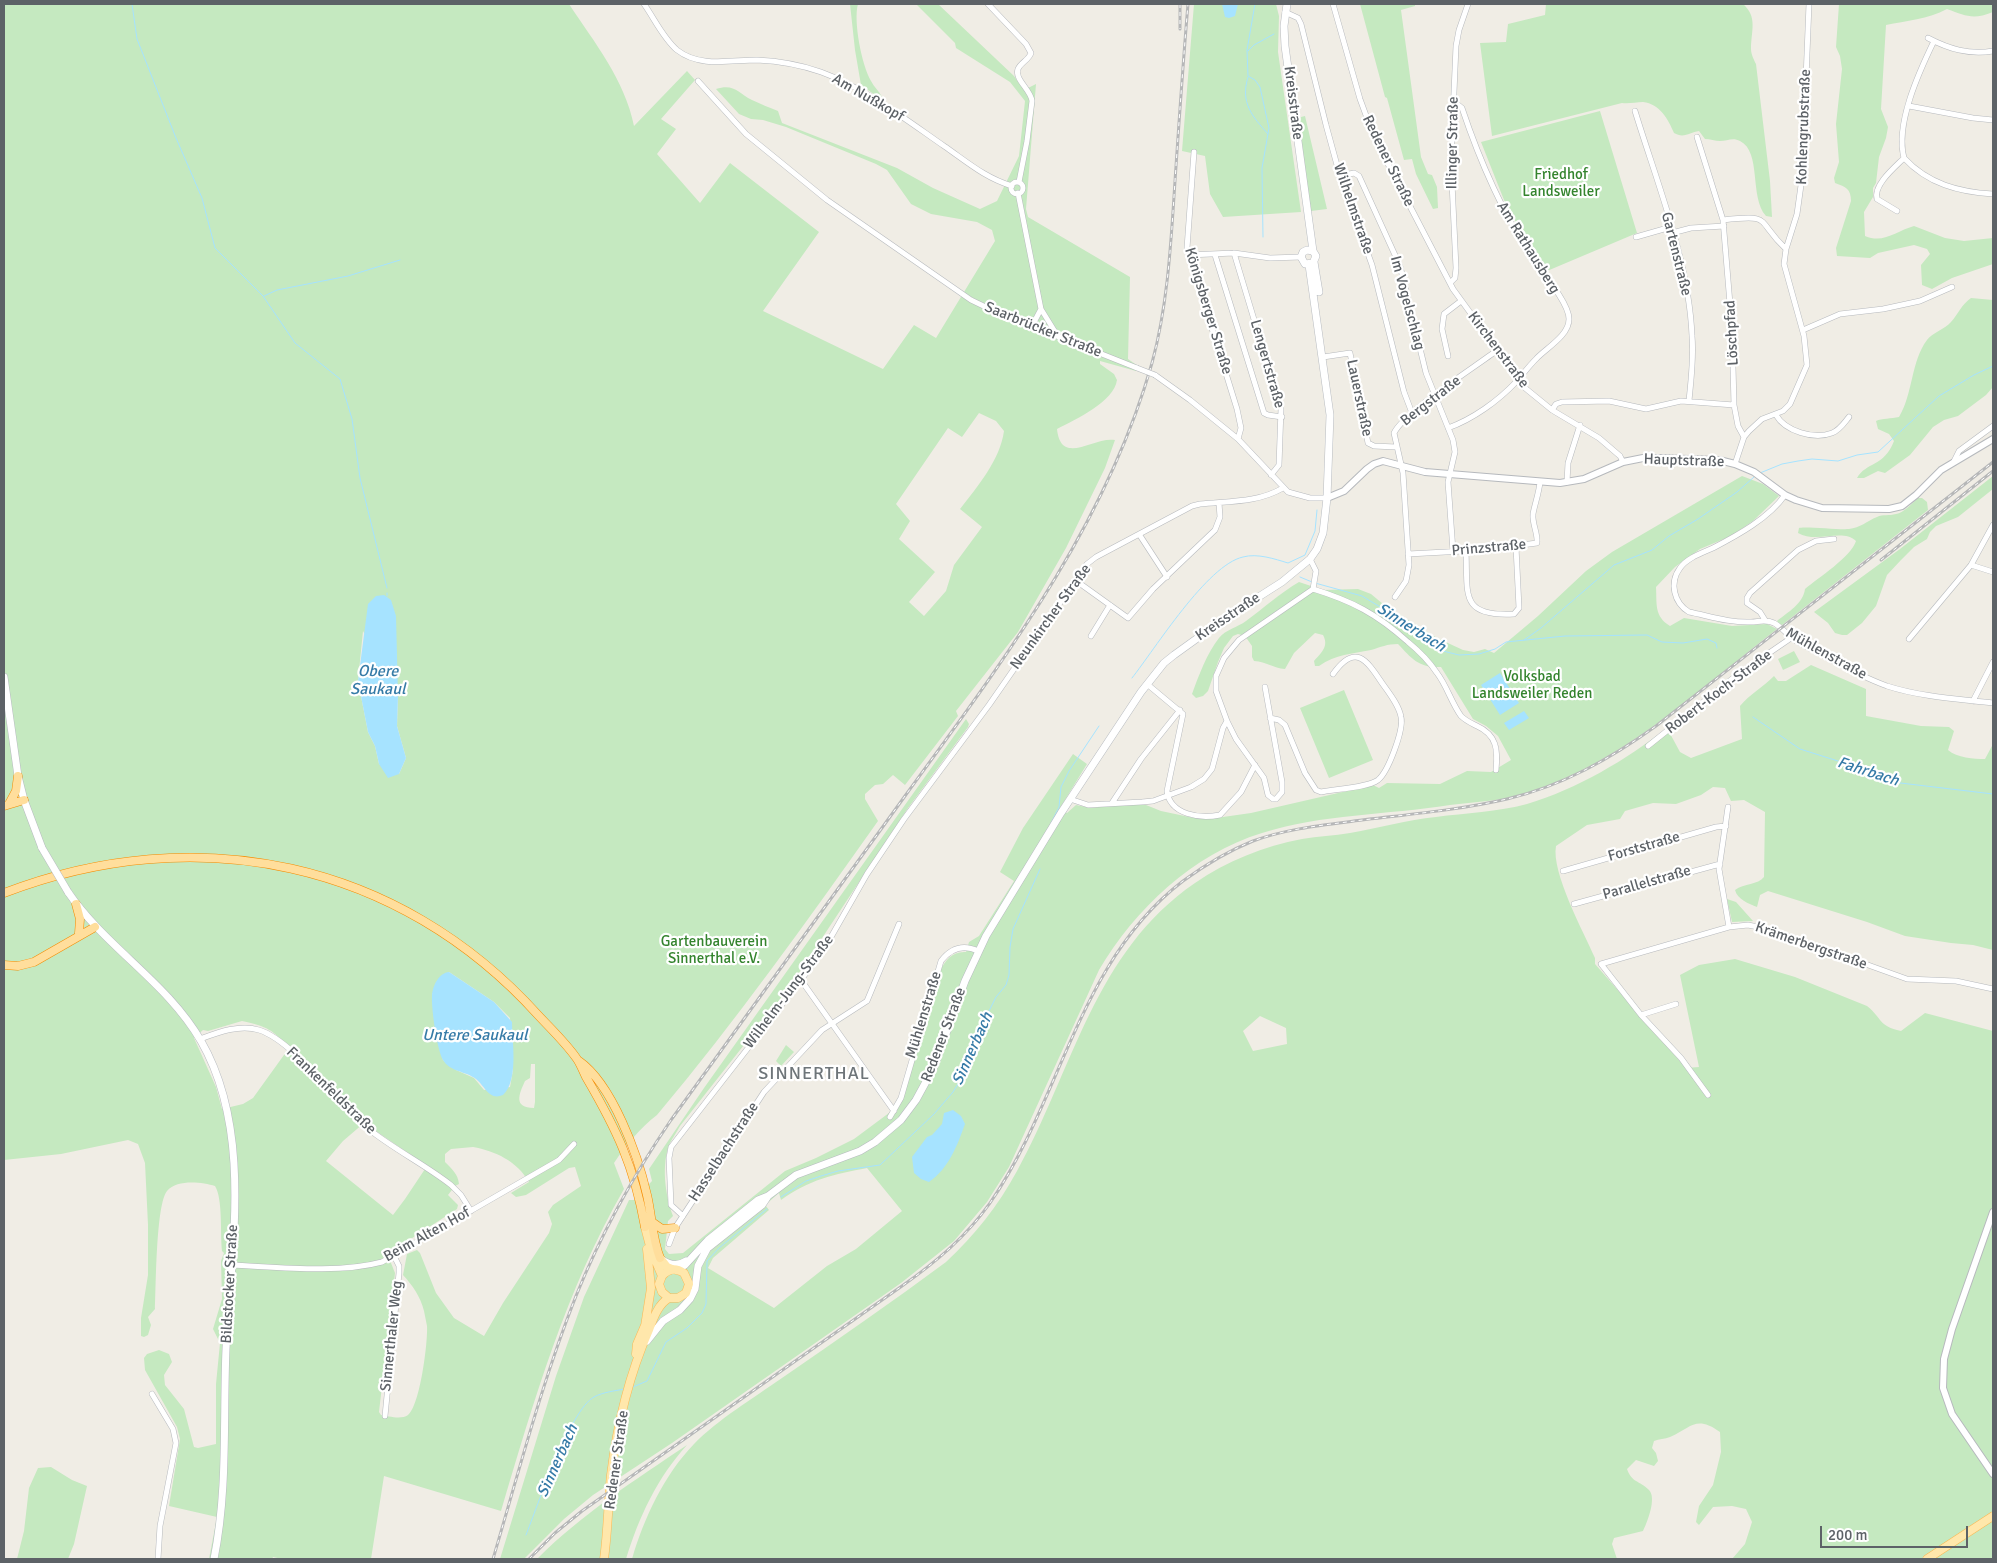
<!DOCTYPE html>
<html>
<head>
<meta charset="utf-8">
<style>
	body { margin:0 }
	#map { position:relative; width:1997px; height:1563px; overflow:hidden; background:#f0ede5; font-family:Signika,sans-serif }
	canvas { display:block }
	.frame { position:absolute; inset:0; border:5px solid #5d6267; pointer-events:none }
	.scale { position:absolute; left:1820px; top:1526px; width:148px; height:22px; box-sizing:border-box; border:2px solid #5d6267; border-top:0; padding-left:6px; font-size:15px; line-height:18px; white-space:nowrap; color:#5d6267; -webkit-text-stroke:4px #fff; paint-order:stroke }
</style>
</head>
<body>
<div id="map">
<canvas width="1997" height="1563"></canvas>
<div class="frame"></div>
<div class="scale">200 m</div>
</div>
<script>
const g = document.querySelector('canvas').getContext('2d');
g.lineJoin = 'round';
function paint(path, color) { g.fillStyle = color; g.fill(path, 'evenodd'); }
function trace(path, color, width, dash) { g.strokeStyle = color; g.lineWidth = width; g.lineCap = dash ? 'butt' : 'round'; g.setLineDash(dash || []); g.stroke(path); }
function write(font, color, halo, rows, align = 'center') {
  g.font = font + ' Signika,sans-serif'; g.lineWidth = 4.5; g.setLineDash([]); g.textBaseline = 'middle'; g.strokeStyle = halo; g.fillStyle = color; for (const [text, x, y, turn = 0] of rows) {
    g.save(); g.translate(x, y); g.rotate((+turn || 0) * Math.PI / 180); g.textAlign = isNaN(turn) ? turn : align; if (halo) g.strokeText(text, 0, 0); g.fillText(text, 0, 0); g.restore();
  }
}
paint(new Path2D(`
	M4,4H569C594,42 625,80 634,126L687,71L695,80L661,119L676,129L657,154L700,203L730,163L819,232L763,311L883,369L914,325L936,338L995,241L992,230L977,222L931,214L911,204L887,170L876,164L786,127L763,120L751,119L739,114L716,89C734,83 738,93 752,100C761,104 770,108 778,111L782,123L897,168L933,188L980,209L997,201L1019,156L1025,101L1010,82L956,48L955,43L916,4H938L1014,76L1024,90L1036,84L1026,209L1028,217L1130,277L1128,359L1138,366L1136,371L1100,361V364L1114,374L1117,380C1114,402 1076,419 1057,429C1061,467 1094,436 1115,440L1105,468L1066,548L1018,632L956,711L958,716L905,785L893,775L883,784L875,785L865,794V799L878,821C807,921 736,1021 657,1115C640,1128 626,1145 614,1163L624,1189C566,1290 534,1400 501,1511L384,1476L371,1559H282L273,1557L272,1559H209L217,1517L169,1506L180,1439L177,1427L145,1370L144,1358L147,1354L159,1350L169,1354L172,1362L164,1375L165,1385L184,1409L194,1447L198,1448L216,1444V1384L220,1343L213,1329L222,1299L221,1261L224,1253L222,1251C220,1234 223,1199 215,1186C202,1182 177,1179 167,1191C156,1204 156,1288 155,1309L148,1317L151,1325L148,1335L144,1337L141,1336V1318L148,1275V1225L145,1163L138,1144L128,1140L61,1154L4,1160ZM979,413L996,421L1004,431C1000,460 978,486 960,509L982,527L954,565L946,591L924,616L909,602L935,572L899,539L910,521L896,504L948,428L962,437ZM363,631L398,696L397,726L406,758L399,774L379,764L375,746L368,732L358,681ZM449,972L494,1002L510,1018L513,1070L510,1087L484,1090L474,1078L456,1070L443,1060L437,1039L432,994ZM242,1021C268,1027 272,1029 289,1048L253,1098L243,1104L222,1109L216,1087L194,1038L203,1030L208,1031ZM531,1064H535V1102L534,1108C513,1108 519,1094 525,1081L530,1078ZM364,1123L427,1166L405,1199L393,1215L326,1161L343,1141ZM473,1147C495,1151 517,1161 529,1182L511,1193L516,1197L526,1195L569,1168L575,1167L581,1186L553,1205L548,1212L552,1224L549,1233L503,1303L484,1336L454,1318L436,1293L420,1253L417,1250L407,1254L403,1275C413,1286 420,1296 424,1311C425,1316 426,1321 427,1326C428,1342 420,1406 408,1415C401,1420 388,1416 381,1415L379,1412L395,1273L391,1263L386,1255L457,1209L458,1205L448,1195L455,1186L459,1184C458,1174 452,1169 445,1162V1154L451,1149Z
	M850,4H858C853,21 862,66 871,81C874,87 879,91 882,97L879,98L861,85L855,50Z
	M1194,4H1276L1279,16L1278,52L1301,212L1223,217L1210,194L1205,156L1182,151Z
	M1360,4H1415V6L1401,10L1421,157L1428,174L1432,175L1437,187L1438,208L1433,209L1416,174L1412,159L1404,160L1387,98L1385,97Z
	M1546,4H1743C1758,17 1751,31 1751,49C1751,54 1754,60 1756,64L1770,181L1772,217L1766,216C1749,197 1762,152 1740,141C1733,137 1727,141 1720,141C1715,141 1710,139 1705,139L1699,131C1690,132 1684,139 1674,133C1668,119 1660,104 1643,102C1636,102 1629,104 1622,103L1492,136L1480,43L1506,42L1508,24L1545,15Z
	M1839,4H1993V12C1973,20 1966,16 1947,9C1928,19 1906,21 1886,25L1881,109L1888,127L1886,138L1879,157L1876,183L1873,188V197L1864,212L1865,236C1884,244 1896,231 1914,226L1945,238L1964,241L1993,238V264L1952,278L1932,289L1922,285L1921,265L1930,254L1927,249L1914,245L1878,253L1870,258L1837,256L1836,248L1851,201C1851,189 1846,187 1835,183L1834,178L1839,162L1836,124L1842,69L1840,56L1836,47Z
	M1600,111L1637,233L1547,271L1526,241L1504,200L1481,142Z
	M1305,116L1327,209L1311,211L1297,118Z
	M1971,298L1993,300V387L1986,395L1958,416L1944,420L1933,427L1910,455L1885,473L1878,471L1864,478H1857C1866,462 1884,467 1894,441L1889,434L1878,429L1876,421C1882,418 1891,419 1899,417C1913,394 1911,361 1927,340C1933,332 1944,330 1951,322C1958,314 1962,304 1971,298Z
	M1742,476L1763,484L1779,496L1753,521L1731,536L1700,549L1675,567L1656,587C1657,604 1654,616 1670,626L1684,618L1732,626L1767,624L1777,629C1699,690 1621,764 1524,794C1501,801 1474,802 1450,805C1387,815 1322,814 1262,833C1193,854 1135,909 1099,970L1009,1167L987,1202L954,1241L901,1283L821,1339L672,1443L593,1495L564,1519L524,1559H500L556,1376L584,1297L629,1200H634L652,1181L649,1169L704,1088L966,719L969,724L968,727L908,808L789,988L680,1126C677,1132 673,1137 670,1143C661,1164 665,1195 673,1216L668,1221L665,1249L669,1254L683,1253L785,1171L816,1158L854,1139L897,1107L940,971C945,960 953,951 966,952L969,942L979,936L1014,881L1000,872L1023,828L1073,754L1087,764L1060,808L1067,813L1076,805L1091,808L1121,804L1146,805L1161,811L1194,818H1216L1251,813L1373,785L1379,788L1387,783L1440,784L1467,771L1491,772L1511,760L1498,736L1486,726L1473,719L1441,667C1419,668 1412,659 1398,644C1387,644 1381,647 1371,650C1352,654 1336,654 1319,666H1315L1314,661C1322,652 1329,646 1323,635L1315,633L1294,653L1285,669C1273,668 1267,662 1254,661L1252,657V646L1245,636L1238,634L1233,636L1224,648L1218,662L1208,691L1203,696L1196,698L1192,694C1199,675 1207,653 1219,638C1225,630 1238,627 1246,621C1264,608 1280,593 1299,582L1323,590L1358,589L1371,594L1383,604L1437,638L1463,650L1474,652L1485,649L1494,653L1538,616L1586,571L1612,552ZM867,1168L902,1211L856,1249L827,1266L774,1308L708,1268L713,1258L769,1210L766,1206L756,1213L779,1193L781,1200C808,1180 835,1174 867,1168Z
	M1993,476V489L1958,517L1936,526L1930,532L1927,539L1914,547L1901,560L1887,575L1876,606L1862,623L1847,635H1842L1835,633L1828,623L1814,612L1900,549Z
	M1918,498H1922L1927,502L1928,510L1782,625L1778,623L1777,621C1788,612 1803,604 1805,589C1818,578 1851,557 1856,541C1842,528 1817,544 1798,533L1799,528C1803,526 1840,530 1849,529C1860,528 1867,521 1877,517C1883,514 1889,516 1896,514C1904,513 1912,503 1918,498Z
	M1794,651L1800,662L1783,670L1778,659Z
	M1811,665L1866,689V716L1921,726L1949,727L1954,731L1948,750C1957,758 1974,759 1985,759L1993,744V950L1973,945L1951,943L1905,936L1867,922L1768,891L1760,895L1757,907C1749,904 1737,899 1735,890C1744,883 1758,885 1764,877L1765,812L1744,800L1731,801L1725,788L1713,787L1701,795L1676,804L1653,803L1625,811L1620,819L1587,825L1556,846C1551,872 1584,933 1595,958V964L1686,1068L1699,1067L1680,975L1699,965L1735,959L1795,977L1867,1006C1883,1019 1878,1026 1901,1031L1925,1013L1993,1031V1559H1732L1745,1544L1752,1522L1746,1509L1732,1506L1713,1507L1699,1525L1696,1522L1699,1506L1713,1485L1721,1452L1720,1432C1696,1415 1692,1427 1670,1437C1665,1439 1659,1439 1654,1441L1652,1448L1656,1453L1658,1461L1654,1466L1636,1460L1627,1469C1632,1483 1639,1480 1649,1490C1657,1498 1647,1523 1643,1531L1614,1538L1612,1544L1617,1559H632C644,1518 664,1475 694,1444C717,1420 755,1397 782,1378C837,1340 892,1302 946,1262C975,1235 998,1206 1017,1171C1073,1070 1094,952 1195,883C1227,861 1264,846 1302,839C1318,836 1334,836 1350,833C1379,828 1407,820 1436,817C1465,813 1498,812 1527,804C1577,789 1626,760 1667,728L1680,752L1691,758L1742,739L1740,706C1750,694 1763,687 1774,676L1778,681H1786ZM1260,1016L1286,1028L1287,1044L1253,1051L1243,1031Z
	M1344,690L1373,760L1329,778L1300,708Z
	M1727,899L1736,902L1753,921L1732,922Z
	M786,1045L794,1052L781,1066L776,1061Z
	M687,1445C657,1478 639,1517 626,1559H537C582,1514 635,1480 687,1445Z
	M51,1467L72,1480L87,1486L74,1544L68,1559H17L24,1531L29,1488L38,1468Z`), '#c5e9c0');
paint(new Path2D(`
	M1222,4H1238L1235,16L1229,18L1225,17Z
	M384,595L391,600L396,616L398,696L397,726L406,758L399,774L388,778L379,764L375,746L368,732L358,681L368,604L376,596Z
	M1500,673L1519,703L1500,715L1481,685Z
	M1524,711L1529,718L1509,730L1504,723Z
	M449,972L494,1002L512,1022C512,1042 519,1080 503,1095C489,1101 485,1086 476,1079C466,1071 450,1072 443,1060C437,1050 431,1007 432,995C433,985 439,973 449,972Z
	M953,1110L961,1116L965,1124C957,1146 949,1168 929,1182L921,1179L914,1173L912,1157L927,1137L932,1135L942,1124L944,1113Z`), '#a6e3ff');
trace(new Path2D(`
	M132,4L137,39L176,138L202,198L215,248L263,296L295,343L340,379L352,419L360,478L387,588
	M1255,4L1247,50L1248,76L1255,80L1260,87L1269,128L1262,168L1263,237
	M1248,51L1254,45L1274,34
	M1248,77C1240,103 1252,116 1268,134
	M264,296L277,290L348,276L400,260
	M1760,473L1782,464L1798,461L1812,459L1838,461L1857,455L1878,452L1939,396L1974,375L1993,366
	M1300,577L1312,582
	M1315,583L1362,596L1400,619L1423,638L1443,651L1459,655L1479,654L1495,649L1506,642L1565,636L1647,635L1662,642L1683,643L1707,639L1716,643L1717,648
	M387,596V593
	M1524,640L1541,628L1614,565L1652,550L1669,536L1698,519L1737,492L1754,477
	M1132,678C1155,649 1207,565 1243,557C1257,553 1275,559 1288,563L1305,555L1315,531L1317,510
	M1753,717L1800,749L1860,768L1892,782L1993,794
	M1051,823L1059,807L1061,787L1069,771L1099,726
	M781,1197L806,1181L821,1176L838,1171L880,1165L934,1114L953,1092L966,1071L985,1019L996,997L1006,985L1009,975L1010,947L1013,929L1040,869
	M633,1387L647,1381L666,1342L687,1328L702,1313L706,1304L707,1261L719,1248L767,1209
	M526,1535C537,1507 570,1410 594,1397C603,1392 615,1391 624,1389`), '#a6e3ff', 1);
const minor = new Path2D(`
	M644,4C654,18 663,38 677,50C700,68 731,60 757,60C779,61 801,65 821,72C865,88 905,119 944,146C966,161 985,178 1012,186
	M988,4L1026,44L1031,53C1029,60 1021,62 1018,69C1014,79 1031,90 1032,101L1027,141L1019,182
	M1333,4L1360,99L1374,137L1453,289L1525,388L1552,410L1599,438L1620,456L1623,462
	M1285,12L1298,18L1301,24L1326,125L1340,176L1372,265L1404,392L1412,413
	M1928,38C1949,49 1969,55 1993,51
	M1934,41C1919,72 1895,124 1904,158C1928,184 1959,192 1993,194
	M698,81L746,134L827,200L971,300L996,312L1137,368
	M1909,106L1973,118L1993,120
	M1635,111C1657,183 1689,261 1692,336C1694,358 1691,379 1689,401
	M1697,137L1723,220L1732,328L1734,405L1738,426L1744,437
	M1194,152L1187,248L1237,409L1241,428L1238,439
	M1340,176L1354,173L1359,176L1400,266L1426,373L1453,440L1455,452L1448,482L1453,551
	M1011 188a6 6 0 1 1 12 0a6 6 0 1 1-12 0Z
	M1018,193L1041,309L1057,335
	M1897,211L1877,199C1873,185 1895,167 1904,158
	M1723,220C1774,214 1755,220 1786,249
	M1672,233L1691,228L1724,226
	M1636,237L1671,227
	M1234,253L1281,409L1279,465L1271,475
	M1188,255L1234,253L1270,258L1301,257
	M1215,255L1264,413L1268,415L1282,417
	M1450,283L1455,278L1456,268L1451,161L1456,46L1459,30L1468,4
	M1032,326L1041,309
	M1803,330L1840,314L1883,309L1920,301L1952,287
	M1448,356L1442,329L1444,314L1461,301
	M1323,357L1350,353L1368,443L1374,446L1396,447
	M1155,375L1190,400L1238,439L1288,492L1310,498H1327
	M1552,410L1556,404L1562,402L1609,401L1646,409L1681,401L1734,405
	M1776,415C1785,431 1814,440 1832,433C1840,430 1844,423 1849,417
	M1448,428C1473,419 1498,401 1516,382C1523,374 1529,366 1536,359C1546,348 1569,336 1569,319C1569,303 1542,272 1532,258C1501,210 1480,162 1462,108L1457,104H1454
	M1954,461L1959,451L1993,426
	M1735,464L1744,437L1749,431L1762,419L1783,411L1790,404L1807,365L1804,336L1784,264L1786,249L1797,214L1802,178L1809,4
	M1567,482L1568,463L1580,425
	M1785,495C1769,518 1738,535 1713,548C1702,553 1687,558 1680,568C1669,583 1674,603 1689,612C1709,616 1730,623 1751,622C1758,622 1766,619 1774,623C1783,628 1789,637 1798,642C1827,657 1856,675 1887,686C1921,697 1959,699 1993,703
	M1139,534L1167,577
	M1466,551C1468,594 1459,617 1514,614L1519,608L1516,547
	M1408,554L1483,550L1537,543C1538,533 1532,524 1533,514C1535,503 1539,493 1540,482
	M1971,565L1993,572
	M1075,580L1128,618L1153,589L1215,530L1220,517L1219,503
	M1313,589C1352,601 1377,614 1408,642C1419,651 1429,661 1437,673C1447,686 1451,702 1461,716C1466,721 1471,723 1477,726C1497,735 1498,750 1496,770
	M1395,597L1406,581L1409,565L1403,473L1394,433C1404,412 1475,367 1496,351
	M1765,620L1760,612L1747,603V598L1750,593L1798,550L1816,541L1834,539
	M1091,636L1110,605
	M1909,639L1971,565L1993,525
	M1147,684L1183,714L1167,791C1170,815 1200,819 1220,815L1241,792L1255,765
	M1265,687L1282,782V792L1276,799H1273L1268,795L1264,778L1236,739L1227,721L1216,691V676L1224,658L1239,640L1313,589L1316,571L1310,559
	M1973,701L1993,662
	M1270,718L1279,720L1285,725L1305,773L1316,790L1321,792C1335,789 1367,788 1378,780C1388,772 1404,730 1401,717C1399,705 1389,693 1382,683C1366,659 1355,643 1333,674
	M1648,746L1737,675L1791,638
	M1070,799L1088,805L1142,802L1153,801L1191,787L1204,779L1212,769L1223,728L1227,721
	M1112,803L1141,759L1180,710
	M1728,807L1719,869L1729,927
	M1563,871L1716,827L1726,826
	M1574,904L1720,864
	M801,980L894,1111
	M1641,1015L1676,1004
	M200,1039C219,1032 240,1024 259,1030C294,1041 336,1102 366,1127C393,1149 424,1164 451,1185L461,1195L471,1211
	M1708,1095L1681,1058L1641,1015L1601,964L1729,927L1748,925L1768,929L1907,979L1956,981L1993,989
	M890,1117L901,1098L941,961C951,948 963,944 978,951
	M683,1216L671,1205L669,1158L671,1147L801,980L827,944L867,874L904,819L989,705L1087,564L1096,557L1192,506L1200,504C1229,501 1257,503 1283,488
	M669,1244L675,1228L764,1092L822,1030L867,1001L899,924
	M231,1265C277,1267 338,1274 382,1262L559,1160L574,1144
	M152,1394L173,1429L176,1443L160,1526L158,1559
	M385,1416L399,1273V1266L394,1256`);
const tertiary = new Path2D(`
	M1327,498L1344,491L1367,469L1374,464L1383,461L1425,472L1560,483L1584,479L1623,462L1643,458H1658L1719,460L1735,464L1754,472L1785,495L1796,500L1822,508L1889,509L1902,506L1916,495L1941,470L1993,439
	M1993,1212L1952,1329L1944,1359L1943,1388L1952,1414L1993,1474`);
const secondary = new Path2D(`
	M1287,4L1284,26L1285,46L1313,251L1316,256L1313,263L1305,264L1301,257L1303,252L1307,250L1313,251
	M1314,262L1319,292
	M4,677L18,776L24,800L42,848
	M68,892C106,948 167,982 201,1041C253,1131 231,1249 226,1349C223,1419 228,1490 214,1559
	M704,1251L762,1205L768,1196
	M661,1259C669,1265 677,1267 686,1261
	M678,1270L685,1265L708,1240L758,1200L768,1196L796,1175L860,1151L875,1142L901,1120L916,1100L934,1067L965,981L986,936L1061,813L1141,692L1164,663L1174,655L1224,619L1282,582L1310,559L1317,549L1323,533L1327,498L1330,415L1309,265
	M647,1341L663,1321L680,1310L690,1299L695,1289L698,1266L707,1249`);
const primary = new Path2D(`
	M645,1227L651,1250L662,1276L659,1284L662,1292L669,1298H678L686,1293L689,1284L684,1273C675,1267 668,1269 662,1276
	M660,1258L667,1267L672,1269
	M645,1326L651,1288L647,1249
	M636,1354L637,1344L646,1323
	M604,1559C608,1531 608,1503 611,1475C617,1426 629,1375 649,1330C653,1319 658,1304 669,1298
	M1927,1559L1993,1516`);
const trunk = new Path2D(`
	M9,804L16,791L18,776
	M4,806L24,800
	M4,893C196,819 399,861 538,1015C551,1029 566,1043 577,1059C581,1065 583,1071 586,1077C617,1130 634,1166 645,1227
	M76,904L80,919L79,933
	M4,965L18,966L34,962L95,927
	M579,1061C612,1084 638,1155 647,1195C652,1216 652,1238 660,1258
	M652,1222L662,1229L675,1228`);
trace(minor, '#b6b9bd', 6);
trace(tertiary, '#b6b9bd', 8);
trace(secondary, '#b7bbc0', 8);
trace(primary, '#fcb853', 9);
trace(trunk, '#f58b00', 9);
trace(minor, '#fff', 5);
trace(tertiary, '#fff', 6);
trace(secondary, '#fff', 7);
trace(primary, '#ffe7ab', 8);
trace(trunk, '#ffde9c', 8);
const rail = new Path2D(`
	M1180,4V29
	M1881,560L1993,471
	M493,1559C519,1471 542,1382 576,1296C601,1234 633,1176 671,1120C749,1012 827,904 905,796C1003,661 1106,526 1152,363C1168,304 1171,242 1175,181C1179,122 1183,63 1188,4
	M529,1559L555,1533L582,1511L902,1286C936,1262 966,1237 990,1203C1062,1099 1078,961 1183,881C1205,865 1228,851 1253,841C1283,830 1315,826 1347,822C1400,815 1455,811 1507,799C1562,786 1610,759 1656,726L1993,462`);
trace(rail, '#b6b7b8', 3);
trace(rail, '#fff', 1, [4]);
const minorBridge = new Path2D(`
	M1137,368L1155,375`);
const secondaryBridge = new Path2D(`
	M42,848L68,892`);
trace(minorBridge, '#b6b9bd', 6, []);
trace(secondaryBridge, '#b7bbc0', 8, []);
trace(minorBridge, '#fff', 5);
trace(secondaryBridge, '#fff', 7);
write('15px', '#5d6267', '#fff', [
	["Am Nußkopf",868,98,30],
	["Kreisstraße",1293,103,83],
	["Kohlengrubstraße",1804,127,-88],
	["Illinger Straße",1453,143,-89],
	["Redener Straße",1388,161,64],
	["Wilhelmstraße",1353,209,71],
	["Am Rathausberg",1528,248,58],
	["Gartenstraße",1676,254,76],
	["Im Vogelschlag",1407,303,75],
	["Königsberger Straße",1208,311,73],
	["Saarbrücker Straße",1043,330,22],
	["Löschpfad",1732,333,-93],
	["Kirchenstraße",1498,350,53],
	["Lengertstraße",1267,364,74],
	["Lauerstraße",1359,398,78],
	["Bergstraße",1431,401,-38],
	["Hauptstraße",1684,461,2],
	["Prinzstraße",1489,548,-5],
	["Neunkircher Straße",1051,617,-54],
	["Kreisstraße",1228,617,-34],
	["Mühlenstraße",1826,654,29],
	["Robert-Koch-Straße",1719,692,-37],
	["Forststraße",1644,847,-16],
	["Parallelstraße",1647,883,-16],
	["Krämerbergstraße",1811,946,19],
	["Wilhelm-Jung-Straße",789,992,-53],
	["Mühlenstraße",924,1015,-73],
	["Redener Straße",944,1035,-69],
	["Frankenfeldstraße",331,1091,44],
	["Hasselbachstraße",724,1152,-57],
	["Beim Alten Hof",427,1235,-29],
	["Bildstocker Straße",230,1284,-87],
	["Sinnerthaler Weg",392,1336,-84],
	["Redener Straße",617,1460,-82]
]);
write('15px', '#34842e', '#fff', [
	["Friedhof",1561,175],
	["Landsweiler",1561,192],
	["Volksbad",1532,677],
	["Landsweiler Reden",1532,694],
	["Gartenbauverein",714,942],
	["Sinnerthal e.V.",714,959]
]);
write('italic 16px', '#367ba7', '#fff', [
	["Sinnerbach",1411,628,32],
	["Obere",378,672],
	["Saukaul",378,690],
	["Fahrbach",1868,772,18],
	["Untere Saukaul",475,1036],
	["Sinnerbach",973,1049,-66],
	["Sinnerbach",558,1461,-66]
]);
g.letterSpacing = '1px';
write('18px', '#6e7579', '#fff', [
	["SINNERTHAL",814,1074]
]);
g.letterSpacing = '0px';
</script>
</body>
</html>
